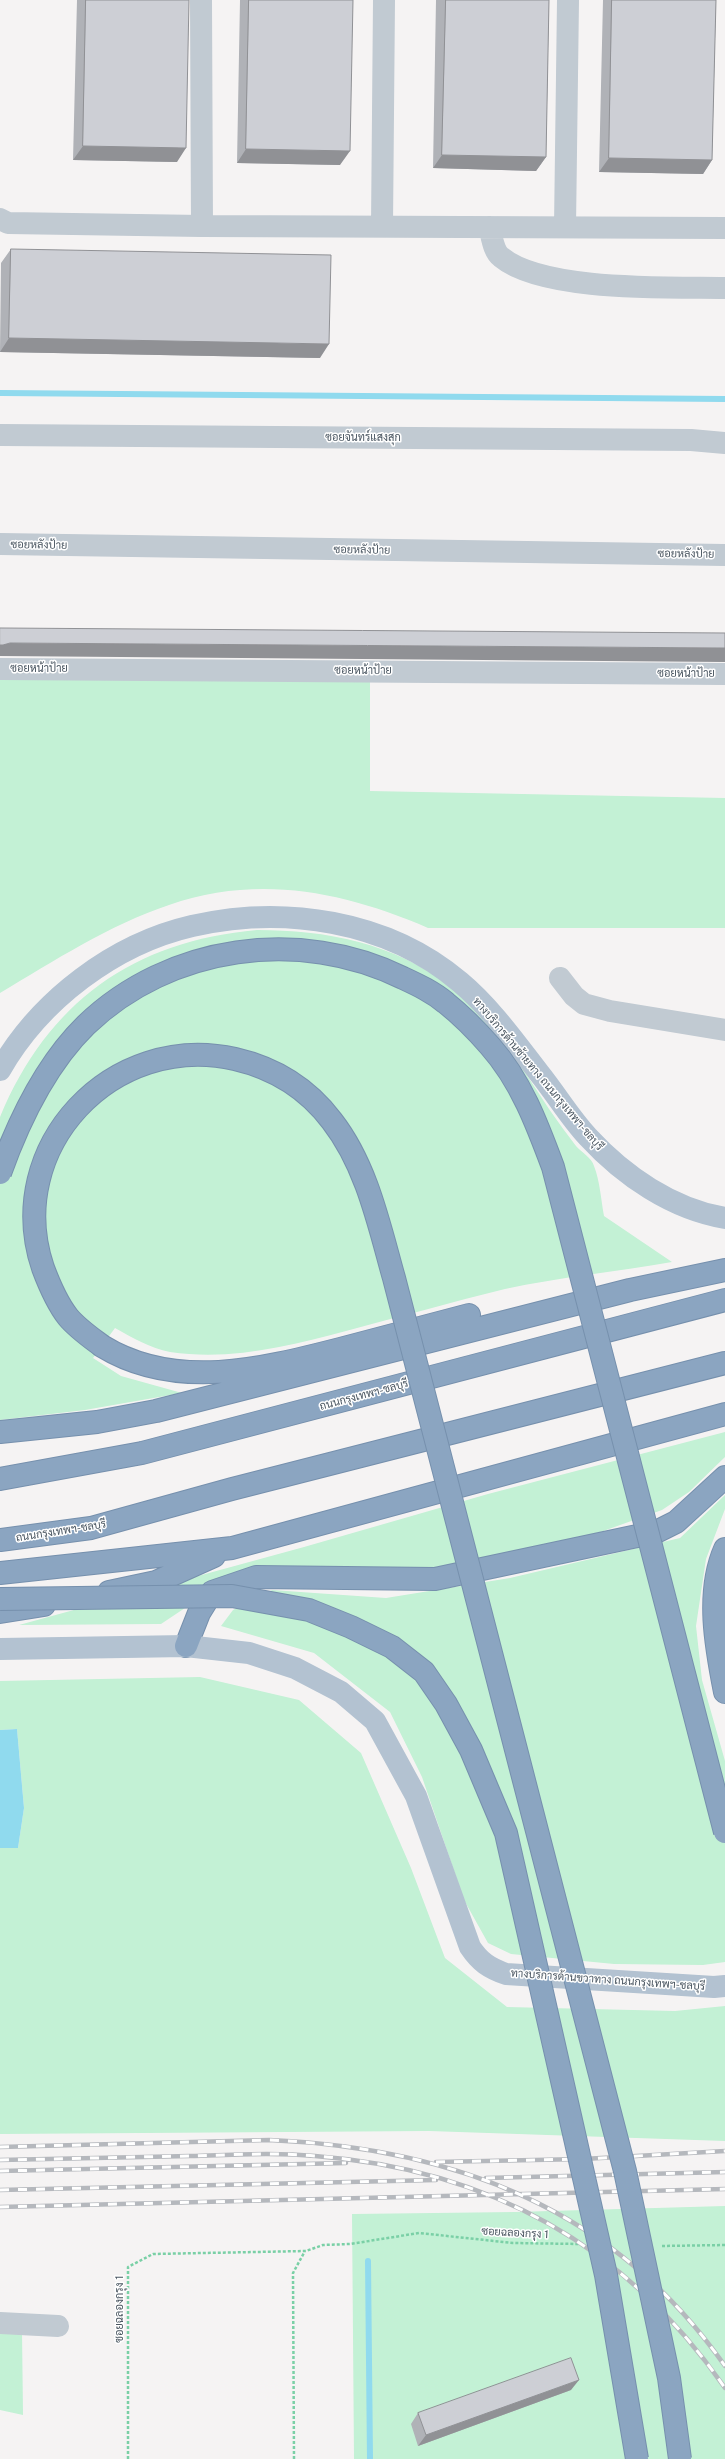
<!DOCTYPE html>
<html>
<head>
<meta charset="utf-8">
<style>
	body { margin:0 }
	canvas { display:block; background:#f5f3f3 }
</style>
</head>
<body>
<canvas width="725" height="2459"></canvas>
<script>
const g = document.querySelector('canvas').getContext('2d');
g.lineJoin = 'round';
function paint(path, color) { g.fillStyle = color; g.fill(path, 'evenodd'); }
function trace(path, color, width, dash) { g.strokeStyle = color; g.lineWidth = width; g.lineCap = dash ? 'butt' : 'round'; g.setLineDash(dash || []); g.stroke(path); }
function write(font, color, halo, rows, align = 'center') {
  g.font = font + ' "Public Sans",Sarabun,sans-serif'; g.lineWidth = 3; g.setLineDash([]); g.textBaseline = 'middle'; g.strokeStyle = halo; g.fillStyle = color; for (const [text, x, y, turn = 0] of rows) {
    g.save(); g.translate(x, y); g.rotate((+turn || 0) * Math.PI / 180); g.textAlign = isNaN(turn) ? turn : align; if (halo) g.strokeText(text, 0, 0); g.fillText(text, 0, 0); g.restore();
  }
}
paint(new Path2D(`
	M0,675L370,676V791L725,798V928H428C344,892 259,874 169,905C109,925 54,961 0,993Z
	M257,930C326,930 395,943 451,987C491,1019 522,1067 549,1109C558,1122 567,1134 576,1146C581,1152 592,1158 594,1166C600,1181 601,1200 604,1216L672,1262C616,1272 560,1277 505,1289C452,1302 399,1317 346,1331C289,1346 231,1361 170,1352C150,1348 133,1338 115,1328L93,1358L121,1376L182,1393L85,1410L0,1420V1117C48,1002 133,941 257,930Z
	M725,1432V1457L689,1492L662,1510L595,1534L431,1569L242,1570L161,1624L19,1625L304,1547L488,1494Z
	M725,1495V1509L706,1559L696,1626L702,1680L725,1761V1962L703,1965L614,1964L511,1954L488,1943L464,1900L422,1777L390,1712L314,1653L221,1626L233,1610L272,1590L386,1598L510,1578L680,1538Z
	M200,1677L299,1700L361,1753L411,1868L445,1958L507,2007L675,2011L725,2006V2141L429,2131L0,2134V1848H18L24,1808L17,1729L0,1730V1681Z
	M725,2206V2459H354L352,2214L515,2212Z
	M0,2329L22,2330L23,2415L0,2410Z`), '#c3f1d5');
paint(new Path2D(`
	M17,1729L24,1808L18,1848H0V1730Z`), '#90daee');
trace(new Path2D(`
	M0,393L725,399
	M368,2261L370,2459`), '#90daee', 6);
const highway = new Path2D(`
	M102,1346C175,1391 262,1369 340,1349C383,1338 426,1326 469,1315
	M0,1432L97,1422L156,1411L630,1290L725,1270
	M0,1479L142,1453L725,1300
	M0,1540L91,1528L232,1489L725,1363
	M725,1549C706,1592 716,1647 725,1692
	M0,1573L232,1548L725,1414
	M109,1592L156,1582L214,1556
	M0,1612L44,1605
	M186,1646L199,1613L212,1592L256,1577L435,1579L656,1532L676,1522L725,1477`);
trace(highway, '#7690ad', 24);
trace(new Path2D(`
	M662,2246L725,2245
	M128,2459V2267L153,2254L306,2251L323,2245L350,2244L419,2233L513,2243L579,2244
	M294,2459L293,2273L305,2251`), '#7ad0a6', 2.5, [3, 2]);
trace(new Path2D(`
	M201,0L202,226
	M0,219L8,223L202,226L725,228
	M382,226L384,0
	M489,227C492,236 493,251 501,257C543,292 671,287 725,288
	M565,227L568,0
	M0,435L691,440L725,443
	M0,544L725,555
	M0,669L725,674
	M560,978L574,996L584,1004L610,1011L725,1030
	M0,2323L58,2326`), '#c1cad2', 22);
trace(new Path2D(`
	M0,1070C40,1000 114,944 192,926C283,905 387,920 460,982C490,1007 515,1042 539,1073C556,1094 570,1118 588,1137C624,1176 672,1209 725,1218
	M0,1649L186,1646L249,1653L295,1668L341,1692L375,1721L416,1796L470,1947C480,1962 489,1968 506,1974L714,1987L725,1986`), '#b3c2d1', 22);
trace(highway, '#8ba5c1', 22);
const rail = new Path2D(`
	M0,2147L269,2140C455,2148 615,2209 725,2366
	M0,2160C63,2159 127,2157 190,2156C231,2155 273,2152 315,2156C487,2169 626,2245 725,2388
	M436,2162L583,2159L725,2151
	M0,2171L346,2163
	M486,2178L725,2172
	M0,2190L436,2180
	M0,2207L725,2189`);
trace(rail, '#b5b8bd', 4.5);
trace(rail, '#fff', 3, [9]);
const highwayBridge = new Path2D(`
	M0,1173C19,1120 45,1065 86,1025C169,945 300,927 403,978C418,985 433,992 446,1003C461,1015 477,1031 490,1046C521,1081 537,1124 553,1167L725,1832
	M102,1346C90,1337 77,1328 68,1317C57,1303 49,1284 43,1268C2,1147 113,1031 235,1059C274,1068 308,1089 332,1121C367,1166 379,1225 394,1278L625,2171L669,2378L680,2459
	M0,1599L232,1596L309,1610L351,1627L392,1647L424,1672L446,1704L471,1750L506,1833L606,2275L637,2459`);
trace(highwayBridge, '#7690ad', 24, []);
trace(highwayBridge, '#8ba5c1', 22);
paint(new Path2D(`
	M77,0H189L177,162L73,160Z
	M240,0H353L340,165L237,163Z
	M436,0H549L546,157L536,171L433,168Z
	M603,0H716L712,160L703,174L599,172Z
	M11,249L320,358L0,352L1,263Z
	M571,2390L418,2446L411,2424L418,2413Z`), '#b0b2b7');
paint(new Path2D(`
	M83,146L186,148L177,162L73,160Z
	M246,149L350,151L340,165L237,163Z
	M442,155L546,157L536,171L433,168Z
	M609,158L712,160L703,174L599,172Z
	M9,338L329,344L320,358L0,352Z
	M10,643L725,648V662L0,656V645Z
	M579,2380L571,2390L418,2446L426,2435Z`), '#909195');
const building = new Path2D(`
	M86,0H189L186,148L83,146Z
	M249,0H353L350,151L246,149Z
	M446,0H549L546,157L442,155Z
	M612,0H716L712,160L609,158Z
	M11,249L331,255L329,344L9,338Z
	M0,628L725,633V648L10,643L3,645H0Z
	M571,2358L579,2380L426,2435L418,2413Z`);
paint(building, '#cdcfd5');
trace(building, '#909195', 1);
write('11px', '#4a5661', '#fff', [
	["ซอยจันทร์แสงสุก",363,438],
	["ซอยหลังป้าย",39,545,1],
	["ซอยหลังป้าย",362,550,1],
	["ซอยหลังป้าย",686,554,1],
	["ซอยหน้าป้าย",39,669],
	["ซอยหน้าป้าย",363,671],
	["ซอยหน้าป้าย",686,674],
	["ทางบริการด้านซ้ายทาง ถนนกรุงเทพฯ-ชลบุรี",538,1074,50],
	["ถนนกรุงเทพฯ-ชลบุรี",364,1395,-15],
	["ถนนกรุงเทพฯ-ชลบุรี",61,1531,-9],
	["ทางบริการด้านขวาทาง ถนนกรุงเทพฯ-ชลบุรี",608,1980,4],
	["ซอยฉลองกรุง 1",515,2233,3],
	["ซอยฉลองกรุง 1",120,2309,-90]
]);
</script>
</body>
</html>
